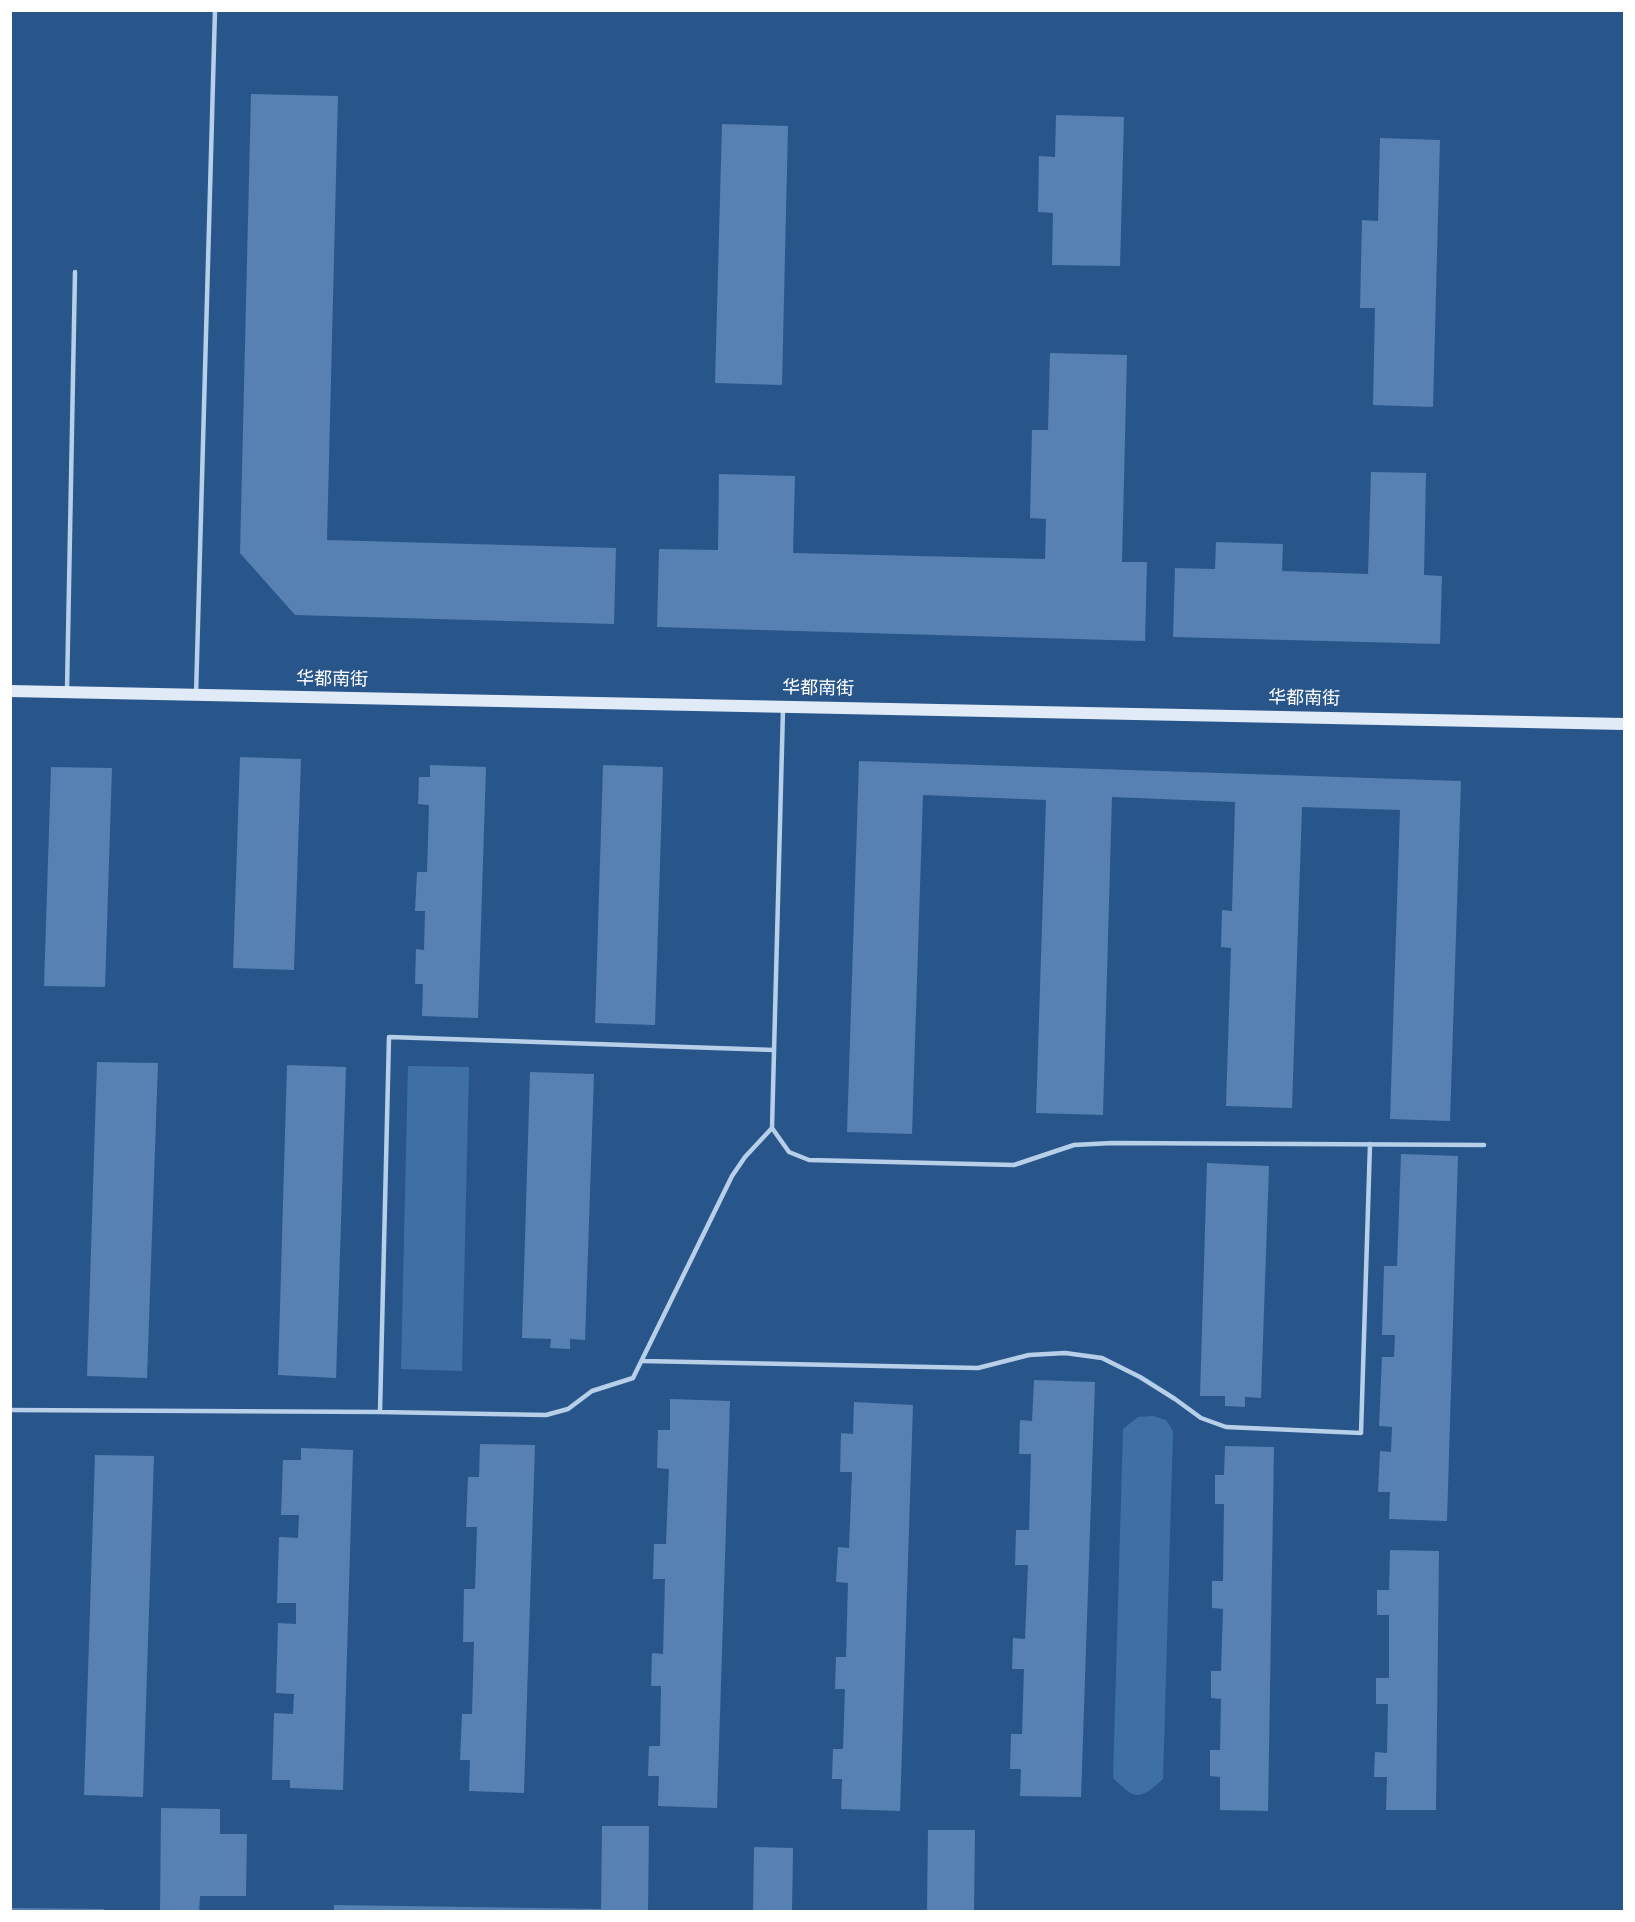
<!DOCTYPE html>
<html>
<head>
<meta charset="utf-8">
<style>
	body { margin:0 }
	#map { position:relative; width:1635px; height:1922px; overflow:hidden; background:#29568a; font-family:"DM Sans",sans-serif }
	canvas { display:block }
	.frame { position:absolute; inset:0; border:12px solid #fff; pointer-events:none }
</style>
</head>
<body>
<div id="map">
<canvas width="1635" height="1922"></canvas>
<div class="frame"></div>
</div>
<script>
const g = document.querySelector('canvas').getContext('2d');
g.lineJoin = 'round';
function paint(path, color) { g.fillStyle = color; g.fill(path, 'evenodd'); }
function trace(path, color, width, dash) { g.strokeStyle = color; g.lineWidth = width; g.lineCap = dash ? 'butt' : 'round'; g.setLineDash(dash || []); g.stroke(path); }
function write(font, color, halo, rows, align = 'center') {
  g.font = font + ' "DM Sans","Noto Sans SC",sans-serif'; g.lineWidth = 4.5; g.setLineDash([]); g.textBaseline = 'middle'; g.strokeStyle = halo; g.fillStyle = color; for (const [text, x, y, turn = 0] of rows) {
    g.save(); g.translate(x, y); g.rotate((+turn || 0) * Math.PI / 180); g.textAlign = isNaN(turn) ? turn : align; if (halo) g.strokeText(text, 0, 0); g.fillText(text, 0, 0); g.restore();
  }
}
paint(new Path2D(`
	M408,1066L469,1067L462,1371L401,1369Z
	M1153,1416L1166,1420L1173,1431L1163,1779C1139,1800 1136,1801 1113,1778L1123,1429L1138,1417Z`), '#3e70a6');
paint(new Path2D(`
	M251,94L338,96L327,540L616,548L614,624L295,615L240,553Z
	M1056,115L1124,117L1120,266L1052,265L1053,213L1038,212L1039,156L1055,157Z
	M722,124L788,126L782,385L715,383Z
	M1380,138L1440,140L1433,407L1373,405L1375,308H1360L1362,220L1378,221Z
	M1050,353L1127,355L1122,562H1147L1145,641L657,627L659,549L718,550L719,474L795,476L793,553L1045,559L1046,519L1030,518L1032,430H1048Z
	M1371,472L1426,473L1424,575L1442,576L1440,644L1173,637L1175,568L1215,569L1216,542L1283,544L1282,571L1368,574Z
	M240,757L301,759L294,970L233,968Z
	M859,761L1461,781L1450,1121L1390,1119L1400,810L1302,807L1292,1108L1226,1106L1231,948L1221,947L1222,910L1232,911L1235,802L1112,797L1103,1115L1036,1113L1046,800L923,795L912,1134L847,1132Z
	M430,765L486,767L478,1018L422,1016L423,984H415L416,949L424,950L425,911H415L417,872H427L429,805L418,804L419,777H430Z
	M603,765L663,767L655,1025L595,1023Z
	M51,767L112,768L105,987L44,986Z
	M97,1062L158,1063L147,1378L87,1376Z
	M287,1065L346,1067L336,1378L278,1375Z
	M530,1072L594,1074L585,1340L570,1339V1349L550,1348L551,1339L522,1338Z
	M1401,1154L1458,1156L1447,1521L1389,1519L1390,1492H1378L1380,1451L1391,1452L1392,1427L1379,1426L1382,1357H1394L1395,1335H1382L1384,1266H1397Z
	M1207,1163L1269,1166L1261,1398L1245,1397V1407L1225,1406V1396H1200Z
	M1034,1380L1095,1382L1081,1797L1020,1796L1021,1769H1010L1011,1734H1022L1024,1669H1012L1013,1638L1025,1639L1028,1565H1015L1016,1530H1029L1031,1454H1019L1020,1420L1032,1421Z
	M670,1399L730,1401L717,1808L658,1806L659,1776H648L649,1746H660L661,1686H651L652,1653L663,1654L665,1579H653L654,1544H666L669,1469L657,1468L658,1430H670Z
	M854,1402L913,1405L900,1811L841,1809L842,1779H832L833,1749H843L845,1689H835L836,1657H846L848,1583L836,1582L838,1547L849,1548L852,1472H840L841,1433L853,1434Z
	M480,1444L535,1445L524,1793L469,1791L470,1760H460L462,1714H472L474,1642H463L464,1589H475L477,1527H466L468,1477H479Z
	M1225,1446L1274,1447L1268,1811L1220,1810V1777L1210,1776V1750H1220L1221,1699L1211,1698V1671H1221L1223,1609L1212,1608V1581H1223L1224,1504H1215V1475H1224Z
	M301,1448L353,1450L343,1790L290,1788V1780H272L274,1713L293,1714L294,1694L276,1693L278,1623L296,1624V1603H277L279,1537L298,1538L299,1515H281L283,1460H301Z
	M95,1455L154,1456L143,1797L84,1795Z
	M1390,1550L1439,1551L1436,1810H1386L1387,1777H1374L1375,1752L1387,1753L1388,1704H1376V1678H1389V1615H1377V1590H1389Z
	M161,1808L220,1809V1834H247L246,1896H200L199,1912H160Z
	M602,1826H649L648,1912H334V1905L601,1909Z
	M928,1830H975L974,1912H927Z
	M754,1847L793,1848L792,1912H753Z
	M10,1908L104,1909V1912H10Z`), '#5681b2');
trace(new Path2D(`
	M67,690L75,272
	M196,695L215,10
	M772,1128L789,1152L809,1160L1014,1165L1074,1145L1112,1143L1484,1145
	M643,1361L978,1368L1029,1355L1065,1353L1102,1358L1140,1377L1175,1399L1201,1418L1226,1427L1361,1433L1370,1144
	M10,1410L380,1412L546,1415L568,1409L592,1391L633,1378L732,1176L745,1157L772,1128L783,709
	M380,1412L389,1037L774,1050`), '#b7cfe9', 4.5);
trace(new Path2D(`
	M10,691L1624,724`), '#e1ebf8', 12);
write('18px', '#fff', '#29568a', [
	["华都南街",332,680,1],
	["华都南街",818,689,1],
	["华都南街",1304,699,1]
]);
</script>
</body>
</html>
